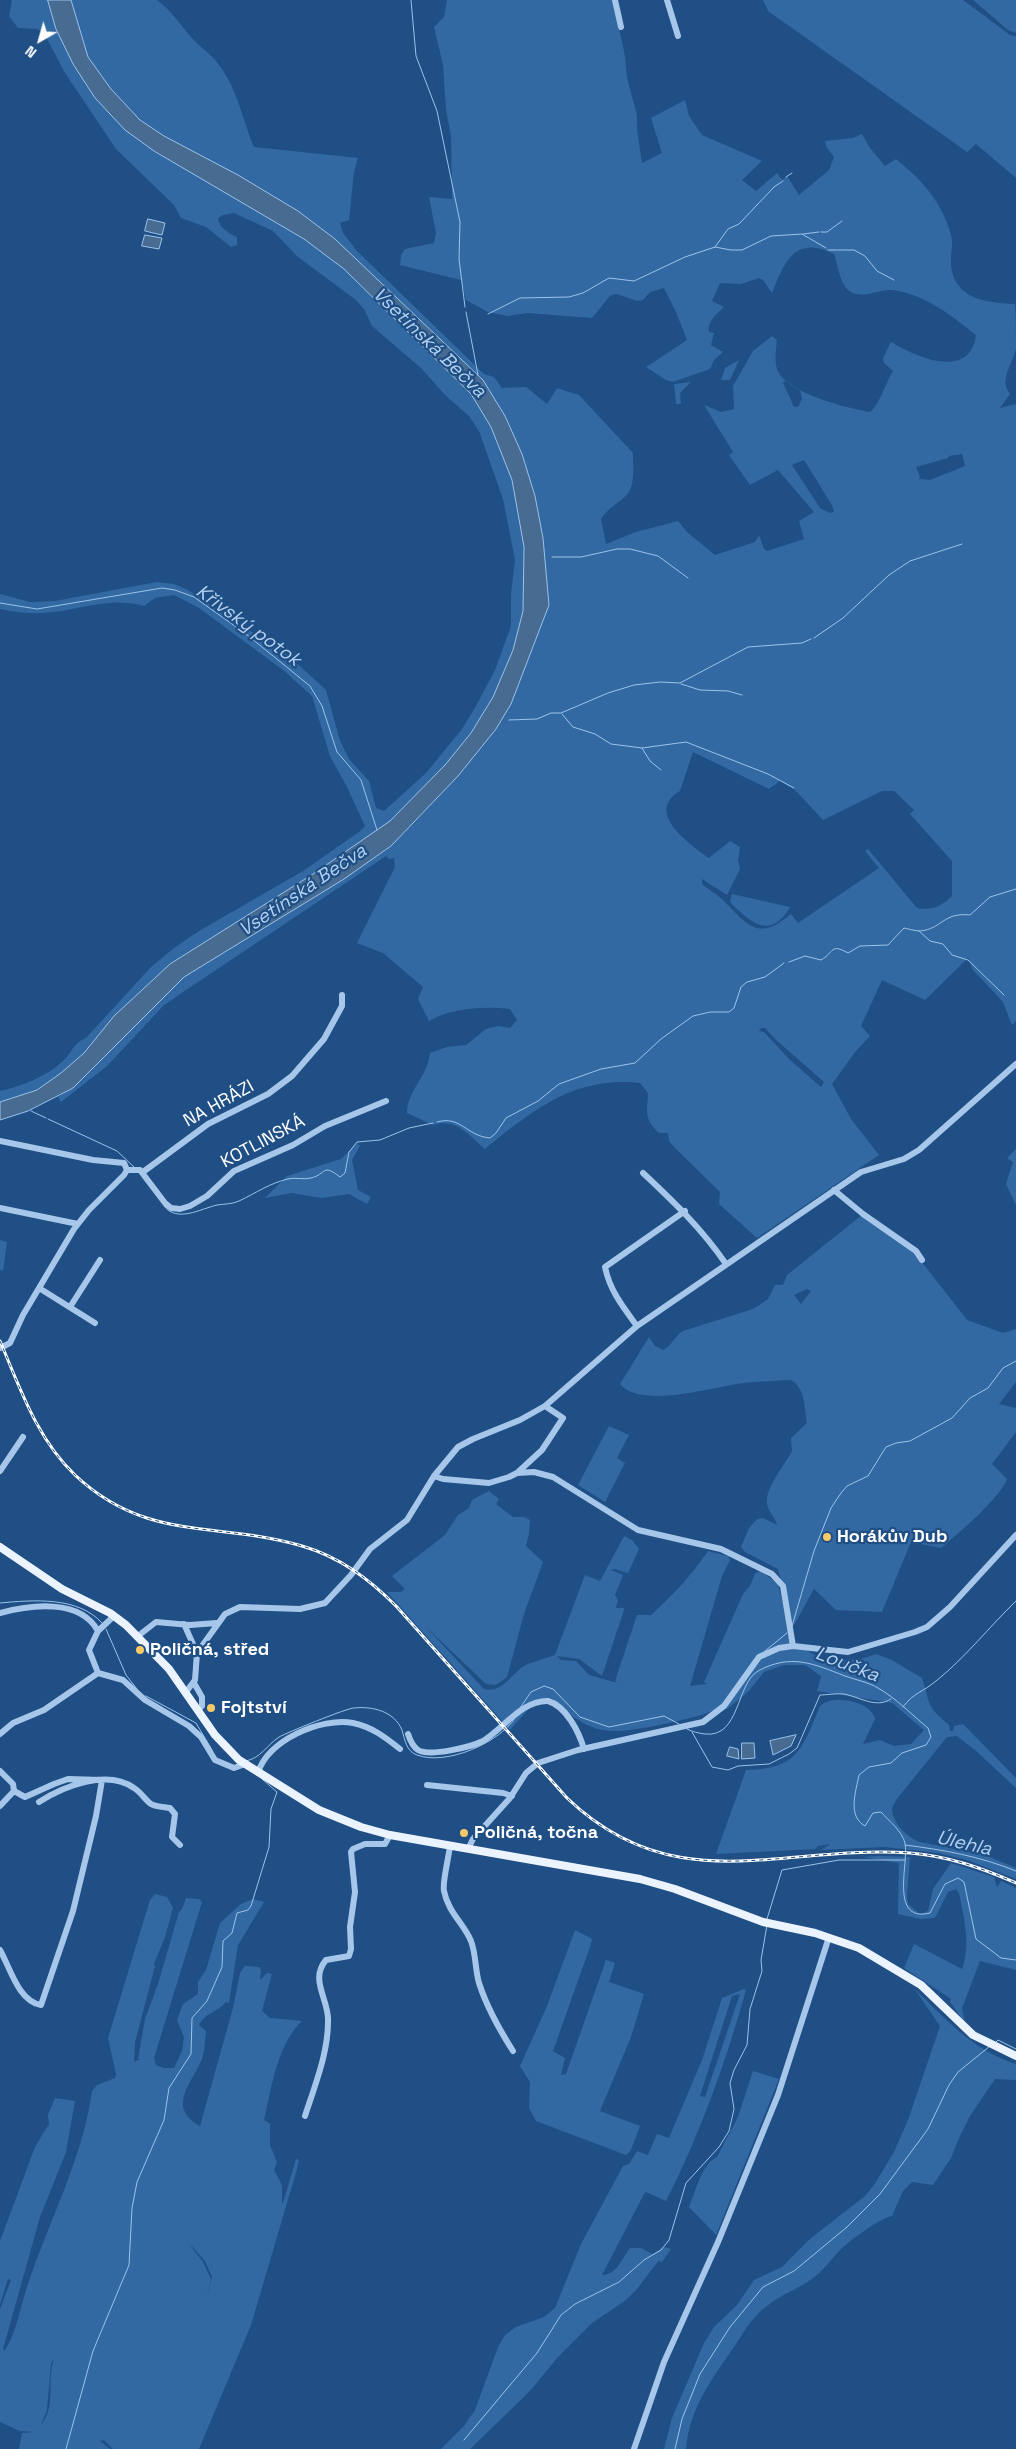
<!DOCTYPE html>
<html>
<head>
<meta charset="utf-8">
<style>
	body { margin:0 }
	#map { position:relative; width:1016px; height:2449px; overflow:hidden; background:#1f4f85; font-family:"Space Grotesk",sans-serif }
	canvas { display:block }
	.north { position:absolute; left:15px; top:15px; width:50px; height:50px; -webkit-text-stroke:4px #1f4f85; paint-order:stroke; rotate:218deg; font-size:14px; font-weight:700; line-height:20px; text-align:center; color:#fff }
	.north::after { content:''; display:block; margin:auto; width:18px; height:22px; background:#fff; clip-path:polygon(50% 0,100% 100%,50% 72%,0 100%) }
</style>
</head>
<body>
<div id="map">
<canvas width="1016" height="2449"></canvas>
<div class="north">N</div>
</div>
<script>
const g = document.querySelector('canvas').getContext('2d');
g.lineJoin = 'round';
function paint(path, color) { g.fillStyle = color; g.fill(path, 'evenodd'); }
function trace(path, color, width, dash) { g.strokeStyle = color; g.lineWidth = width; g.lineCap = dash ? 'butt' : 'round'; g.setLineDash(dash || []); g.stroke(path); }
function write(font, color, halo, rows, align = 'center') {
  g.font = font + ' "Space Grotesk",sans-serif'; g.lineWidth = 4.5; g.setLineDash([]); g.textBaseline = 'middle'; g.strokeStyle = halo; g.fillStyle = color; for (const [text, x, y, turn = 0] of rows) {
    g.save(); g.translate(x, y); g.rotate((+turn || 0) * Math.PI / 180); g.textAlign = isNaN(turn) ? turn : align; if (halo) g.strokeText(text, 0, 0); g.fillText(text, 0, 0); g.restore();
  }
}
paint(new Path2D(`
	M12,0H48L56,29L73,64L95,98L154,151L304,239L344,269L471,394L491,427L512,480L524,547L523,611L513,650L493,697L471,733L445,765L390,821L313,874L170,964L114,1016L84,1053L61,1073L37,1090L0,1102V1091C22,1086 48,1076 64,1060C74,1050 72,1044 86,1038L151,967L174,948L199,931L303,871L359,832L365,826L347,787L330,756L312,696L283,670L199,608L174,595L155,598L144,606C106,596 80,611 43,613C28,614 15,612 0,609V594L30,602L55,601L157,582L174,584L188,590L290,657L326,690L340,741L349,759L369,781L376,808L384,811L426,773L462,729L476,706L495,670L511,626V593L515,560L503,499L479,431L469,416L445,395L421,368L372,326L364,309L356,300L298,257L273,231L234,213L223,215L218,218C219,228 228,233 237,237V245L231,247L206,227L181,218L174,205L116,149L65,73L44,33L37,29L18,28L9,16Z
	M71,0H157C170,9 180,24 190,36C198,45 208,52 215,60C237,85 242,119 254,147L358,158L354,172L349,220L340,223L343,233L357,251L484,374L494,377L502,388L526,387L547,404L557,388L579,395L633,453C633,464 635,482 629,492C622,502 608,507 601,519L606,544L636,532L678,521L687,532L715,555L755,542L759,535L764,549L767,551L804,539L799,521L814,512L778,470L750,485L729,455L733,452L704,405L721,412L734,409L733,386L753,351L772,336L777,340C776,350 773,365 780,375C796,395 846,408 870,412C879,406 886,382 893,371L884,363L883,358L891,342C916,357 970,381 976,335C952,316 925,294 892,290C879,289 863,299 851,292C840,286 838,265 834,254C795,235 785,261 772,293L763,280L759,278L741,284L720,283L712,301L724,307C717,314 707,321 709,332L714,333L711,345L723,352L714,360L710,369L673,382L666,380L646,367L687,340L676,312L664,288L650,292L643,300L637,301L616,294L610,296L592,318L527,313L507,316L488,312L466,300L461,280L400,265L401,255L405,249L434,243L436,233L429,197L452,199L451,136L446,110L443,65L434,27L444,17L447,0H613L625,56L627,78L637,115V130L642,163L662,153L651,118L685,100L689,116L702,135L762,161L742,180L756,191L777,173L782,180L787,176L799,195L829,170L834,157L827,148L825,141L853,138L862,134L870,148L885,166L896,159C922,180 942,202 951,235C954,246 950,255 951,265C954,299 987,303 1015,304C1016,317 1016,335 1016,348C1014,362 998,380 1010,394L1000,408L1016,404V1021L1012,1025L1003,1002L973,970L968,958L925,1000L882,980L861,1026L870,1036L855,1052L832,1084L851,1119L879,1155L757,1238L719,1204L720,1192L674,1147L669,1141L668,1133H659C644,1119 647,1113 648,1093L640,1083C574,1076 533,1110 485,1149C467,1134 457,1118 433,1125L407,1113C408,1089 427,1078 430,1053L447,1047L466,1045L486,1029L498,1026L510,1028L517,1020L510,1009C484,1006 451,1008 429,1021L418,999L423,987L383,953L357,943L395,867L394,858L389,859L386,856L164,1005L107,1066L61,1102L58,1097L81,1081L154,1005L184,977L344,879L391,846L458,776L496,729L511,704L549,605L543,538L535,496L522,454L505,416L483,380L335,239L298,211L238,175L164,136L140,120L111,89L88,57ZM786,381L800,390L802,399L798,407L793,406C791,397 785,390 783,382ZM962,454L965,466L930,480L919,479L920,477L916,467L948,458L949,456ZM804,460L832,505L834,512L830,513L820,508L792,465ZM693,752L769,789L780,781L795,790L823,820L882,791H894L914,810L910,814L952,861V896C942,906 931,911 917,908L868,849L865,851L879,868L798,923L791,914C759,941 749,927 724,901C718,895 709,890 702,884V879L727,895L740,869L738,861L740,847L730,841L709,858C689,844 644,812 680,791ZM761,1028H765L775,1039L824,1082L821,1087L789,1059L764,1032L759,1031Z
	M763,0H963L1010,35L1016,36V178L976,144L967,152L768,11Z
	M973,0H1016V33L1008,30Z
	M739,360L730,380H721L725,368Z
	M691,382L680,393L681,404H676L674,384Z
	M732,894L790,907C771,941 749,922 730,902Z
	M357,1143L360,1146L352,1160L358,1190L371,1197L367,1204L349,1194L322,1198L291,1193L265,1198L287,1176L341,1159Z
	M1016,1149V1205L1006,1184L1013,1162L1007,1158Z
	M862,1215L869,1222L914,1252L967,1320L1003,1333L1016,1329V1382L999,1404L1016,1408V1432L992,1464L1007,1479C1001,1497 957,1535 941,1548L911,1542L882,1612L836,1610L814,1589L793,1627L778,1569L745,1552L741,1547L749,1528L757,1519L763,1518L777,1525C775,1517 768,1511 767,1504C765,1487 785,1465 792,1451L791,1438L807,1423C804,1408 806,1389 791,1380C776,1381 760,1381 744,1383C715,1386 641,1410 620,1384L649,1337L655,1346L663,1350C673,1345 674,1336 683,1331L753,1309L768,1299L775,1285H783L787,1275ZM807,1289L811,1291L801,1304L794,1295Z
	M0,1240L7,1242L3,1271L0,1270Z
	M609,1426L629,1435L617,1458L625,1463L605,1502L578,1485Z
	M489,1491L499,1499L496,1504L513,1517H524L530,1520L529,1534L526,1546L543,1562L524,1614L507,1677L496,1685L486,1684L425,1626L484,1689C503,1694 511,1673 526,1665C535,1661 546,1658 555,1655L585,1575L600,1581L624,1536L632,1540L639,1549L628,1573L614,1569L611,1570L623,1575L615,1595L618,1600L616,1608H624V1610L602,1676L579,1659L557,1656L561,1660L576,1661L589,1675L614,1682H618L615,1681L637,1615H651C672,1596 692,1575 708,1551L728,1556L730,1560L722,1576L690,1686L707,1684L704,1682L743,1594L750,1586L755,1573L761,1571L778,1584L793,1642L825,1661L861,1659L876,1654L892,1660L922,1678C931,1705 925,1705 949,1725L950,1731H953L954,1726L963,1724L1016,1778V1788L975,1750L957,1736L947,1737L896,1800L892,1808C892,1823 907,1837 920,1842L985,1855L1016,1868V1879L967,1860L938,1853L885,1847L821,1850L830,1844L818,1846L815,1849L716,1854L746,1770C798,1769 802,1749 820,1706C832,1694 872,1701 875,1719L863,1744L880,1740L894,1746L911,1744L924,1730L892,1703L817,1691L821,1676L805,1665H784L764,1672L748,1692L727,1709L722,1706C709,1717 631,1732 613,1731C589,1731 572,1716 554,1702L533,1704L510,1730L387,1592H401L405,1589L392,1576L445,1535L458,1515L469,1508L472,1500Z
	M880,1856L910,1857L907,1896L908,1904L920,1914L928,1911L933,1889L951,1863L994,1877L997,1887L1001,1881L1016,1888V1970L980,1961L962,2008L965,2023L950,2002L951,1999L904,1968L914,1944L962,1969C971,1945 964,1918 959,1893L956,1889L948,1892L935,1918L920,1919L898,1914L899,1863L863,1857Z
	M155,1894L167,1897L173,1908L165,1937L154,1964L155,1966L135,2042L134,2062L141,2059H138L145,2019L158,1984L179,1912L182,1909L186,1898L199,1899L202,1902L154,2058L156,2065L164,2068H174L182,2051L184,2037L177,2020L183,2004L198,1994V1982L206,1970L220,1923L241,1904L253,1899L264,1902L238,1945L229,2003L226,2002C218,2012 205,2013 199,2025L206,2031C205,2040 205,2050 202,2059C192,2083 166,2107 200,2126L233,2008L240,1973L245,1966L259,1967L261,1970L260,1980L267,1973L272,1974L262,2011L270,2018L302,2021C277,2045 272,2086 264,2120L270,2124V2145L277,2162L274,2170L282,2185V2203H283L296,2159L299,2160L297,2169L251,2325L199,2449H113L104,2440L100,2441L110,2449H19L22,2433L35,2432L20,2431L0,2422V2309L11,2280L8,2279L0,2304V2241L35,2147L49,2124L48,2115L55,2098L75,2101L66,2152L40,2217L3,2349L4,2351C15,2338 21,2305 27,2287C48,2223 83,2158 92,2091L97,2085L115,2078L116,2074L108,2038L150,1900ZM187,2241L205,2261L212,2277L206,2300L211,2279L203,2262ZM54,2359C46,2381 57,2406 41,2425L47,2410L51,2363Z
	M575,1930L592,1939L591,1944L553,2051L565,2058L561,2075L566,2074L606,1960L615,1963L609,1982L644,1994L631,2037L600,2111L640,2126L631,2150L626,2155L536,2121L529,2108L530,2082L520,2066L547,2006Z
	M914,1988C944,2018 974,2051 1016,2064V2080L995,2079L970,2116L960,2136L951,2158L933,2185L912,2182L903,2191L892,2216C880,2218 851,2240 841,2249C833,2257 827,2266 818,2274C803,2288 782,2293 767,2306C751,2318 744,2332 734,2347C712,2379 689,2409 686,2449H664L672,2418L704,2343L714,2327L737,2305L754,2280L782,2267L810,2239L865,2196L874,2185L894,2152L908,2120L940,2026Z
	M744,1989L746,1990C726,2062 700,2134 666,2201L646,2192L644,2194L602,2275C617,2275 622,2258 630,2248H641L652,2254L664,2247L671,2249L662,2262L659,2261L656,2264L637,2289L626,2300L592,2323L558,2357L530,2391L470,2449H441L464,2426L475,2410L498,2347L505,2335L516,2327L544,2317L555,2308L581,2244L623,2166L629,2164L637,2151L648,2155L657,2134L669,2138L702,2060L722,1998ZM740,1994L705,2097L700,2096L732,1996Z
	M753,2071L779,2079L716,2235L689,2207C695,2193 702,2163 717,2157L738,2117Z`), '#3369a2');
const water = new Path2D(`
	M48,0H71L88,57L111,89L140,120L164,136L238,175L298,211L335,239L483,380L505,416L522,454L535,496L543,538L549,605L511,704L496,729L458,776L391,846L344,879L184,977L73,1088L28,1111L0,1120V1102L37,1090L61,1073L84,1053L114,1016L170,964L313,874L390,821L445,765L471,733L493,697L513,650L523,611L524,547L512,480L491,427L471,394L344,269L304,239L154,151L125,130L95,98L73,64L56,29Z
	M148,219L165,223L162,235L145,231Z
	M145,235L162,238L159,249L142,246Z
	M796,1735L791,1746L773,1755L770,1741Z
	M742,1743H754L755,1758L742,1759Z
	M730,1747L738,1749L739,1759L727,1756Z`);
paint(water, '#486b92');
trace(water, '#9bc3eb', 1);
trace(new Path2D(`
	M411,0L416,56L437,111L460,222L459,259L465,307
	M786,177L792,173
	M821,232H827L842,221
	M803,234L819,232
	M715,247L728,229L739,224L774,187L783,181
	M828,250H854L865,256L877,271L894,280
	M466,312L478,375
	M488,314L520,298L569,297L583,293L609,278L634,281L685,257L715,247L731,250H742L771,236L802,234L826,248
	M552,557H581L617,549H630L658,556L688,578
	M0,603L37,609L162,588L175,590L194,597L246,634L310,686L322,706L337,752L361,780L377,830
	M814,638L843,618L889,575L910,561L962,544
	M681,684L700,690L728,691L742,695
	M562,714L573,727L595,734L611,744L642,748L686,742L768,774L794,788
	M509,720L537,719L551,713H561L608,693L634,685L660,682L680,683L748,647L802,643L811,639
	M642,748L650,761L661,770
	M919,931L930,941L943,944L952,955L968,960L1004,995
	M789,962L805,956L821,960C835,952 830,943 848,953L860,946L888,945L904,928C909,929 915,931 920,931C942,929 943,912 970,915L990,897L1016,889
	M31,1111L46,1118
	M48,1119L117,1151L134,1167
	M437,1122C461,1115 466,1136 490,1138L496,1133L506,1118L538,1101L559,1084L601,1069L635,1063L661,1039L693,1016L710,1012H729L734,1008L741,987L747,982L765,977L784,963
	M164,1206C177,1223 200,1209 217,1205C224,1204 233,1204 239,1201C256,1193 270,1183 288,1179C295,1177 304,1180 311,1178C327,1174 322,1163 340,1177L345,1173L349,1152L357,1142L380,1140L409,1128L433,1123
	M0,1603C33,1600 78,1596 102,1623
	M792,1626L814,1551L831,1508L841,1493L847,1486L868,1476L886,1447L896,1443L910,1441L952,1418L970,1398L988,1388L1003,1368L1016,1361
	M106,1629L126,1675L137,1689
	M765,1651L787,1633
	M146,1696L196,1723L212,1750
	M903,1707C913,1693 923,1692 936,1681C966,1657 989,1627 1016,1601
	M520,1708L531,1692L544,1686L553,1689L580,1717L609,1727L664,1716L679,1724
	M687,1729C693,1732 698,1733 705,1734C740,1738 736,1684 758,1671C791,1653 814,1664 845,1676C856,1680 868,1682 878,1688C896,1698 912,1715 928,1728L931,1737L926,1745L902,1753L891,1763L869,1767L859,1775C856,1791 847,1816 865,1826L873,1813L881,1812C889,1821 902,1831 905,1843C909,1863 889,1923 930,1913L945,1884L958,1878L964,1882L976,1939L1001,1958L1016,1960
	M692,1732L712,1767L728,1770L738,1766L769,1764L789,1754L797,1748L820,1695C827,1695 837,1693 844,1694C860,1697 876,1709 891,1699
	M246,1761C261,1758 267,1745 279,1737C286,1733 347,1708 354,1708C372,1706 394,1711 402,1730C405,1740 406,1751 417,1755C446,1766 499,1743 515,1718
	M905,1845C944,1850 979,1856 1016,1871
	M767,1919L782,1870L839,1860H905
	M996,2042L998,2040L1016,2049
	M464,2440L537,2353L561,2315L575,2304L619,2282L644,2260L661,2250L669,2240L686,2183L719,2147L729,2131L734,2109L730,2083L734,2070L747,2045L750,2009L762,1971L761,1960L767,1925
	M66,2449L93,2351L129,2265L132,2208L137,2182L164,2120L169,2088L191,2054L192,2018L207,2001L222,1967L223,1941L232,1933L237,1913L248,1910L251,1906L269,1847L271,1809L277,1792L262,1779
	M675,2449L682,2419L700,2374L730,2327L763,2287L794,2271L847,2227L880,2194L928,2129L949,2085L958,2072L990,2046`), '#9bc3eb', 1);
trace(new Path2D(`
	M615,0L621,27
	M667,0L678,36
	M0,1141L93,1160L124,1163L127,1170
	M143,1172L208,1124L268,1094L292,1076L324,1039L342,1006V995
	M643,1173C674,1202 702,1229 726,1264
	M834,1190L863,1214L916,1251L922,1260
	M0,1208L78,1224
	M39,1288L95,1323
	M70,1307L100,1260
	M637,1326C623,1307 610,1291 605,1267L685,1211
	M0,1348L10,1343L23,1315L74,1229L89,1210L124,1175L127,1170H140L165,1203L171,1208L180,1209L190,1206L207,1196L234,1171L293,1145L325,1126L386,1101
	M0,1471L23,1437
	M517,1473L534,1472L553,1477L638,1530L721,1549L772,1574L783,1586L793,1646
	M434,1476L443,1479L489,1483L509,1477L517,1473L542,1450L563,1418L545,1406
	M0,1613C30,1605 80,1598 98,1631L114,1616
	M184,1624L197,1653
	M98,1631L89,1650L98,1673L123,1680L145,1700L189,1726L201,1737L215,1760L234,1768L245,1764
	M138,1636L156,1622L190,1625L217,1623
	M194,1683L202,1697V1706L198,1710
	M186,1692L195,1680L197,1653L225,1614L240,1607L300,1609L325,1603L351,1575L370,1549L407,1520L434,1476L458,1447L473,1439L520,1420L545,1406L637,1326L861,1172L904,1159L919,1150L1016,1064
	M0,1734L13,1723L44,1710L98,1673
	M408,1734C410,1740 413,1747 418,1750C430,1757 471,1747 483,1741C503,1729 522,1700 548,1701C566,1706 579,1732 584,1749
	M0,1771L13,1784L14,1791L0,1806
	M258,1773C267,1740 322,1717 353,1723C372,1727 385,1737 400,1749
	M427,1785L503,1793L512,1796
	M39,1802C64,1786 107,1769 134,1788C141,1792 145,1800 151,1804C156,1807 165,1807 170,1808L175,1814L172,1837L180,1845
	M450,1846C449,1856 442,1883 444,1891C448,1912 464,1924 471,1941C476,1954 475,1969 479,1983C487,2008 499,2029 513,2051
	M468,1849L473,1839L510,1798L526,1773L538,1763L578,1750L703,1722L724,1706L759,1657L779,1648L793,1646L848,1652L915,1632L927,1627L950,1607L1016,1535
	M0,1950C10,1967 18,2001 41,2005L73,1911L96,1816L102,1780L68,1779L54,1784L25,1797L14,1791
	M305,2116C315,2085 329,2051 328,2018C327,1997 310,1979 326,1960L349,1956L351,1949L350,1927L355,1892L351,1852L353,1849L365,1844H385L390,1835
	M634,2449L664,2362L718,2242L778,2095L829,1937`), '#a7c7ea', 6);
trace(new Path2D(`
	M0,1547L62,1589L110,1613L126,1625L169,1669L215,1735L239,1760L319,1810L361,1827L390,1835L640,1879L675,1889L763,1922L815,1933L859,1948L921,1985L973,2035L1016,2056`), '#ebf3fe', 8);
const rail = new Path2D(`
	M0,1341C20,1388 37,1439 75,1475C147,1543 218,1521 302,1546C340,1557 369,1579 396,1606L567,1798C676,1902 782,1844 910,1853C948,1856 982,1868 1016,1883`);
trace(rail, '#fff', 3);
trace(rail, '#1f4f85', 1, [4]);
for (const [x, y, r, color] of [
	[827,1537,5,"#f8c967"],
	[140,1650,5,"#f8c967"],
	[211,1708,5,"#f8c967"],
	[464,1833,5,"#f8c967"]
]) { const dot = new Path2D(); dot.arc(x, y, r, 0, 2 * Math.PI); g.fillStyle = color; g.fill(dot); trace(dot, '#1f4f85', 2); }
write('18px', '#fff', '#1f4f85', [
	["NA HRÁZI",219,1104,-29],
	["KOTLINSKÁ",263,1142,-28]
]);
write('bold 18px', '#fff', '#1f4f85', [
	["Horákův Dub",837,1537],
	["Poličná, střed",150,1650],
	["Fojtství",221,1708],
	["Poličná, točna",474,1833]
], 'left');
write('italic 19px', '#b3d1f1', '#1f4f85', [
	["Vsetínská Bečva",429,343,44],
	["Křivský potok",248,626,36],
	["Vsetínská Bečva",303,891,-34],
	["Loučka",847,1665,21],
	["Úlehla",964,1844,13]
]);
</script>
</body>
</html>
